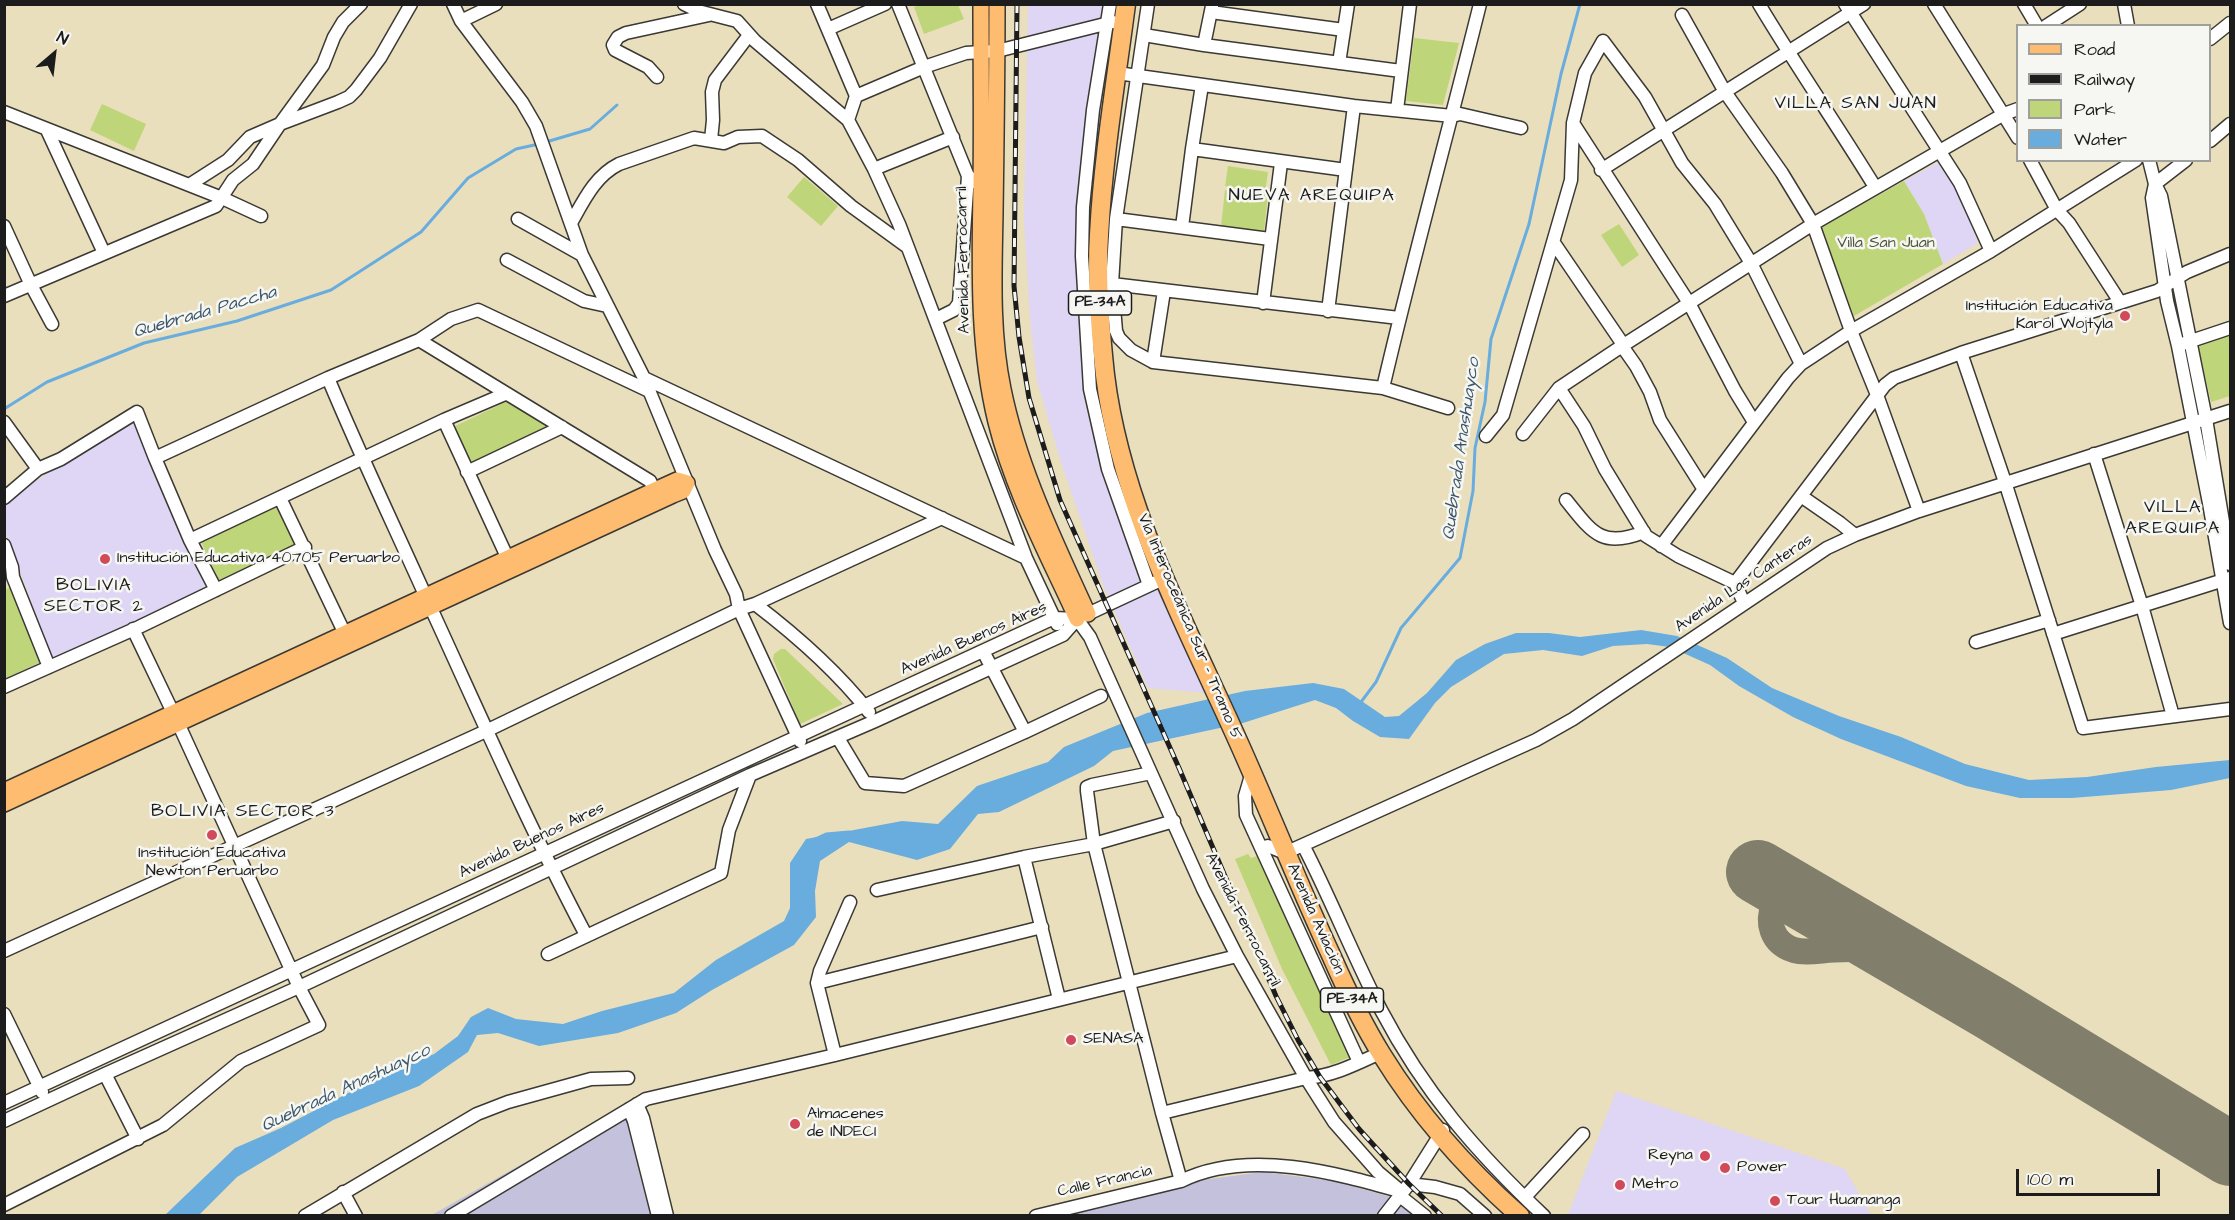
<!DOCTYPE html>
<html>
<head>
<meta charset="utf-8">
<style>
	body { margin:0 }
	#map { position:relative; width:2235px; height:1220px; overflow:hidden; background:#e9dfbc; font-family:"Architects Daughter",sans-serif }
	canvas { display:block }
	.frame { position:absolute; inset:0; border:6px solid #1c1c1c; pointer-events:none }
	.legend { position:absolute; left:2016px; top:24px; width:195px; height:138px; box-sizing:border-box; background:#f6f6f2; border:2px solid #9f9f9c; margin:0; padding:8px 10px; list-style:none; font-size:18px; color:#1c1c1c }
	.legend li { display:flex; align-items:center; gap:12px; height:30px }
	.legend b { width:30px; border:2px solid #9f9f9c }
	.north { position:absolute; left:24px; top:24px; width:60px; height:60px; -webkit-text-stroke:4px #f6f6f2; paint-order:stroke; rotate:28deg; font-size:16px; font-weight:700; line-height:24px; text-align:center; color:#1c1c1c }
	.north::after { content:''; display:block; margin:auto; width:21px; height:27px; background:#1c1c1c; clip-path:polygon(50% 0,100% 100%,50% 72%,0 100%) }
	.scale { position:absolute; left:2016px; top:1169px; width:144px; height:27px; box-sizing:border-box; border:3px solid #1c1c1c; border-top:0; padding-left:8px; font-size:18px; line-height:21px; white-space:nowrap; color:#1c1c1c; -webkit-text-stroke:4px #f6f6f2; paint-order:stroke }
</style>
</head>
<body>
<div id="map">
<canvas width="2235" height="1220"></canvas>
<div class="frame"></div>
<ul class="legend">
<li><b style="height:8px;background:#fdbc70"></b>Road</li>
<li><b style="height:8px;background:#1c1c1c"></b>Railway</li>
<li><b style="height:16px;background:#bfd579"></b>Park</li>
<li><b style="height:16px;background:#69acde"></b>Water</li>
</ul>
<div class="north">N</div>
<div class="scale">100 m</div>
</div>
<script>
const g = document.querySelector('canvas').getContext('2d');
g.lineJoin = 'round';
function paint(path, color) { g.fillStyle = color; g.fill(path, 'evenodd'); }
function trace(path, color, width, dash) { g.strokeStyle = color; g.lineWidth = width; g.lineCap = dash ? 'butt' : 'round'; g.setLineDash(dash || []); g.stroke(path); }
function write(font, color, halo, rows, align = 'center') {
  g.font = font + ' "Architects Daughter",sans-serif'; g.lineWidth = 5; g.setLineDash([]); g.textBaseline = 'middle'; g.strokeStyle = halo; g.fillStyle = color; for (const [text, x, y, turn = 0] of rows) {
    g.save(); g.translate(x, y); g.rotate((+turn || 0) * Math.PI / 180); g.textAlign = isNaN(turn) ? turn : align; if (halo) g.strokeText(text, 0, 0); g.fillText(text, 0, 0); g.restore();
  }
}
paint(new Path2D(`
	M1028,5H1115L1100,102L1088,210L1087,261L1092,345L1103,415L1208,693L1148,688L1103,585L1060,459L1037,381L1030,319L1024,220Z
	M1941,161L1961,197L1978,243L1943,264L1924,214L1904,181Z
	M134,417L209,588L52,660L5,530V507L31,484Z
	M1616,1091L1845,1169L1871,1215H1568Z`), '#dfd5f5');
paint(new Path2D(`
	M621,1106L628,1121L651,1215L430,1216L598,1121Z
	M1263,1172L1335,1181L1408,1202L1425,1216H1056L1186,1182Z`), '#c3c1db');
paint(new Path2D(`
	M921,5H958L964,19L924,34L914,7Z
	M1414,38L1459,43L1443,105L1406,101Z
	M102,104L146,124L134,151L90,130Z
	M1228,166L1268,172L1265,192L1225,186Z
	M804,177L838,206L821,226L787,197Z
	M1904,181L1924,214L1943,264L1854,316L1820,228Z
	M1225,190L1268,195L1264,231L1221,226Z
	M1619,224L1639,255L1622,267L1601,235Z
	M2230,335V396L2211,402L2198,345Z
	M508,401L548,426L471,463L453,427Z
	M278,506L296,544L219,580L201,542Z
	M12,586L41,662L5,679V590Z
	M781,649H785L843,704L800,724L773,659L774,654Z
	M1248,854L1251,858L1257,856L1350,1057L1331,1065L1282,969L1235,859Z`), '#bfd579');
paint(new Path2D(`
	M1641,630L1677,636L1727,658L1772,688L1839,716L1901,737L1965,764L2029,780L2087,777L2156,767L2230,760V778L2171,790L2072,798H2020L1966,786L1841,739L1793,717L1739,686L1710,665L1670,647L1647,644L1613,646L1582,656L1543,650L1504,654L1451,687L1435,703L1409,739L1380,737L1353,721L1336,708L1315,700L1243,723L1113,751L1094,766L999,812L978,814L950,849L917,860L849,842L820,861L815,891L816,917L794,945L712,990L676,1013L618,1033L539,1046L498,1033L477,1035L468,1052L419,1086L333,1120L237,1177L199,1215L164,1216L235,1148L281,1128L375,1079L434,1054L458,1036L471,1017L488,1008L516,1019L563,1024L602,1011L674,993L716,960L784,921L790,908V863L806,839L902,821L938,824L977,786L1048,762L1064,747L1147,713L1245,691L1313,683L1344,689L1385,717L1399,716L1427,693L1456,660L1485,644L1516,633H1549L1580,637Z`), '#69acde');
trace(new Path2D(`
	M546,142L590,129L617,105
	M4,409L47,382L144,343L237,321L331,290L421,232L468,178L516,149L539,144
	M1361,702L1376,682L1401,628L1460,558L1473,491L1475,448L1485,402L1491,339L1529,224L1561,74L1580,4
	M813,840L826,834L849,832`), '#69acde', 3);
trace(new Path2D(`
	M1858,930C1851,923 1844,917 1837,911C1831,904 1828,895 1820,890C1778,866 1748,935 1794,950C1804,953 1816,951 1826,950C1849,949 1873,947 1895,952`), '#827e6c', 26);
trace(new Path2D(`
	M1758,872L1992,1009L2230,1154`), '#827e6c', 64);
const minor = new Path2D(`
	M453,4L461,21L522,102L536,126L582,255L644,378L715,550L736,594L739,609L800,741
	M684,4L698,11L737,21L755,41L848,120L874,169L899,224L1026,558L1057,624
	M817,4L856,96L848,120
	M898,4L968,176L981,186L988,188
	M1110,4L1093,110L1083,207L1082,256L1090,389L1108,469L1149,585
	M1148,4L1116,219L1112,284L1116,331L1119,338L1131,350L1153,362L1383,388L1448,408
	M1759,4C1796,66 1837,125 1875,187
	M1845,4L1960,183L1991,251
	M1934,4L2018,138
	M2024,4L2037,26
	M2124,4L2128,26
	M1211,12L1344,30
	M1682,15L1725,92L1782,173L1813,224L1851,331L1877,395L1919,511
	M461,21L496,4
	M2046,26L2080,4
	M828,29L885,4
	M1144,35L1204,45L1401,71
	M2210,39L2230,23
	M1204,45L1212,6
	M1339,63L1348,4
	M1117,73L1354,106L1452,116L1460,114L1521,128
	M657,77L648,67L615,50L613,45L618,37L626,33L709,15
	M856,96L924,67L966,53L997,51L1113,22
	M1397,110L1410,4
	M4,112L222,198L261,216
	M1573,123L1689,303L1735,391L1754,422
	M47,130L104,253
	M711,140L713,120L712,92L715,80L749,35
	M2210,141L2230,124
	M1192,149L1346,170
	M2030,160L2057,210L2069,223L2120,302
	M2149,160L2155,184L2161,196L2206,419L2230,564
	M2186,160L2155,184L2152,198L2167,301L2178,346L2209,503L2230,623
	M874,169L953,137
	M1601,170L1864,4
	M189,185L228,160L250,137L280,124L323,65L334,37L343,22L361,4
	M518,219L582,255
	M1116,219L1270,239
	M571,223C584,200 595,176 619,164L694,138L724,143L738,137L762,136L798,160L851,206L906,246
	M4,226L31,285L52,324
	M1182,227L1192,149L1202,85
	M1554,243L1620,340L1622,346L1636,366L1650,392L1660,420L1703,488
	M507,260L584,301L607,306
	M1112,284L1399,318
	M4,296L216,206L233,180L253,164L280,124L338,102L349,97L356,90L380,58L411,4
	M1263,303L1281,163
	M1328,311L1354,106
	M936,319L954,310L959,303L968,176
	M419,340L650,481L657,496
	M2182,344L2230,328
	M1961,353L2005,482L2083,728L2230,709
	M1153,362L1164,291
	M328,378C360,455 396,530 430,606C481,717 529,827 586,935
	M644,378L1026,558
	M1383,388C1413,259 1448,133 1480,4
	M1559,388L1584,426L1605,469L1646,536L1678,556L1735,583L1744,603
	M444,420L508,559
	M4,422L38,469
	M1523,434L1559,388L1622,346L1813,224L2004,114L2018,109
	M1486,436L1503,415L1571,180L1573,123L1585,73L1603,41L1645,97L1682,163L1715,204L1751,263L1801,364
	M2094,454L2142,606L2173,716
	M155,458L190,540L216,590
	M467,472L562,427
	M1801,496L1840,523L1855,535
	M4,498L38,469L61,459L137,412L155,458L328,378L419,340L451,319L478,310L647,390
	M280,498L345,634
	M1566,500C1592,532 1601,549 1644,532
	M190,540L444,420L505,394
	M4,545L12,567L13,577L49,667
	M1661,546L1788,378L1801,364L1851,331L1991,251L2136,160
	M1735,583L1885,385L1894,378L1961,353L2157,291L2187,272L2230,254
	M755,604C797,636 836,670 869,712
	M1077,619L1090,637L1203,889L1237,956L1306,1078L1334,1122L1378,1172L1397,1188
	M2053,634L2230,578
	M1976,642L2049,620
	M983,651L1025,732
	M4,687L139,627L305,547
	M838,738L865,783L904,786L1025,732L1101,696
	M1252,772L1245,796L1246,815L1359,1062
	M1151,773L1092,785L1087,787V791L1094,844L1162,1113L1181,1181C1248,1148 1336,1173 1403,1192
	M1303,845C1331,899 1353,956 1381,1010C1424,1092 1477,1153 1544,1216
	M1261,848L1268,846L1285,853L1536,740L1573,719L1827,548L1855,535L1919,511L2230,411
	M1024,857L1059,999
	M877,890L1024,857L1094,844L1174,821
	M4,951L486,731L739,609L755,604L942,518
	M548,954L721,873L729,830L750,775
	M817,983L1042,927
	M4,1014L42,1092
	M835,1055L817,983L820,971L850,902
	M105,1074L138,1139
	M4,1103L1054,618L1077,619
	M637,1104L643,1118L667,1216
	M629,1109L634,1121L658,1216
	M1162,1113L1306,1078C1333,1076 1356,1064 1380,1053
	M4,1121L105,1074L299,987L750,775L875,721L1063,635L1077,619L1165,578
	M1409,1184L1435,1187L1460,1194L1485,1216
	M343,1192L356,1216
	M1400,1196L1425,1216
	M1525,1197L1583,1134
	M4,1205L163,1125L241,1061L319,1025L299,987L178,723L133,629
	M305,1216L477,1114L508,1102L591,1079L628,1078
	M451,1216L646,1099L835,1055L1237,956
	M1036,1216L1181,1181
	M1384,1216L1409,1184L1443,1130`);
const major = new Path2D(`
	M981,4C981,65 982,126 981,186C980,266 977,344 996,422C1013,491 1048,555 1077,619
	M997,4C997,74 996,144 995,213C994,272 991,331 1003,389C1019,468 1055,541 1088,614
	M4,791L655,490L677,480L687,483L683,491L673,495L4,804`);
const highway = new Path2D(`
	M1126,4C1116,81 1103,158 1099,235C1096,281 1100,329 1105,375C1121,505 1185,623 1238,741C1270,812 1298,884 1331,955C1346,989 1362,1023 1382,1055C1419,1115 1467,1169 1520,1216`);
trace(minor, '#3b3934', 15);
trace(major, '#3b3934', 18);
trace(highway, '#3b3934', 21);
trace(minor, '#fff', 12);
trace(major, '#fdbc70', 15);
trace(highway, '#fdbc70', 18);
const rail = new Path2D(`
	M1017,4L1014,286L1019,337L1029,398L1060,500L1179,768L1276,996L1298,1040L1320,1077L1359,1129L1409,1184L1442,1216`);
trace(rail, '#1c1c1c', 5);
trace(rail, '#f6f6f2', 3, [9]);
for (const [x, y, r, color] of [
	[2125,316,6,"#d1495b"],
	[105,559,6,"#d1495b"],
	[212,835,6,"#d1495b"],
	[1071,1040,6,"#d1495b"],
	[795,1124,6,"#d1495b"],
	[1705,1156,6,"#d1495b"],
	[1725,1168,6,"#d1495b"],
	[1620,1185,6,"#d1495b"],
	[1775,1201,6,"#d1495b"]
]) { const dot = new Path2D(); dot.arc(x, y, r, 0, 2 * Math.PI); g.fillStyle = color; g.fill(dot); trace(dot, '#f6f6f2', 2); }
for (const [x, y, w] of [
	[1100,303,63],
	[1352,1000,63]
]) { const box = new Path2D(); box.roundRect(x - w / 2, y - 12, w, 24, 4.5); g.fillStyle = '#f6f6f2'; g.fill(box); trace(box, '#1c1c1c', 1.5); }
write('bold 15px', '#1c1c1c', null, [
	["PE-34A",1100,303],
	["PE-34A",1352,1000]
]);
write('16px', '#4d5438', '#f6f6f2', [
	["Villa San Juan",1886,244]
]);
write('16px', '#1c1c1c', '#f6f6f2', [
	["Avenida Ferrocarril",964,260,-91],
	["Avenida Las Canteras",1744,584,-34],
	["Vía Interoceánica Sur - Tramo 5",1189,627,67],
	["Avenida Buenos Aires",974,639,-24],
	["Avenida Buenos Aires",532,841,-25],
	["Avenida Aviación",1315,919,66],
	["Avenida Ferrocarril",1242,920,63],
	["Calle Francia",1105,1182,-13]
]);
write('16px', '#1c1c1c', '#f6f6f2', [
	["Institución Educativa",2113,307,"right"],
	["Karol Wojtyla",2113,325,"right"],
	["Institución Educativa 40705 Peruarbo",117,559],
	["Institución Educativa",212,854,"center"],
	["Newton Peruarbo",212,872,"center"],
	["SENASA",1083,1040],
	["Almacenes",807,1115],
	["de INDECI",807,1133],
	["Reyna",1693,1156,"right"],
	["Power",1737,1168],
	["Metro",1632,1185],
	["Tour Huamanga",1787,1201]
], 'left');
g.letterSpacing = '1.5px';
write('18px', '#1c1c1c', '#f6f6f2', [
	["VILLA SAN JUAN",1856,104],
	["NUEVA AREQUIPA",1312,196],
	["VILLA",2173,508],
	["AREQUIPA",2173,529],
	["BOLIVIA",94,586],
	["SECTOR 2",94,607],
	["BOLIVIA SECTOR 3",243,812]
]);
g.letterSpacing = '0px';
write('italic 18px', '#3b566a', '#f6f6f2', [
	["Quebrada Paccha",205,313,-16],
	["Quebrada Anashuayco",1462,449,-82],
	["Quebrada Anashuayco",346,1089,-25]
]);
</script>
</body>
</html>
